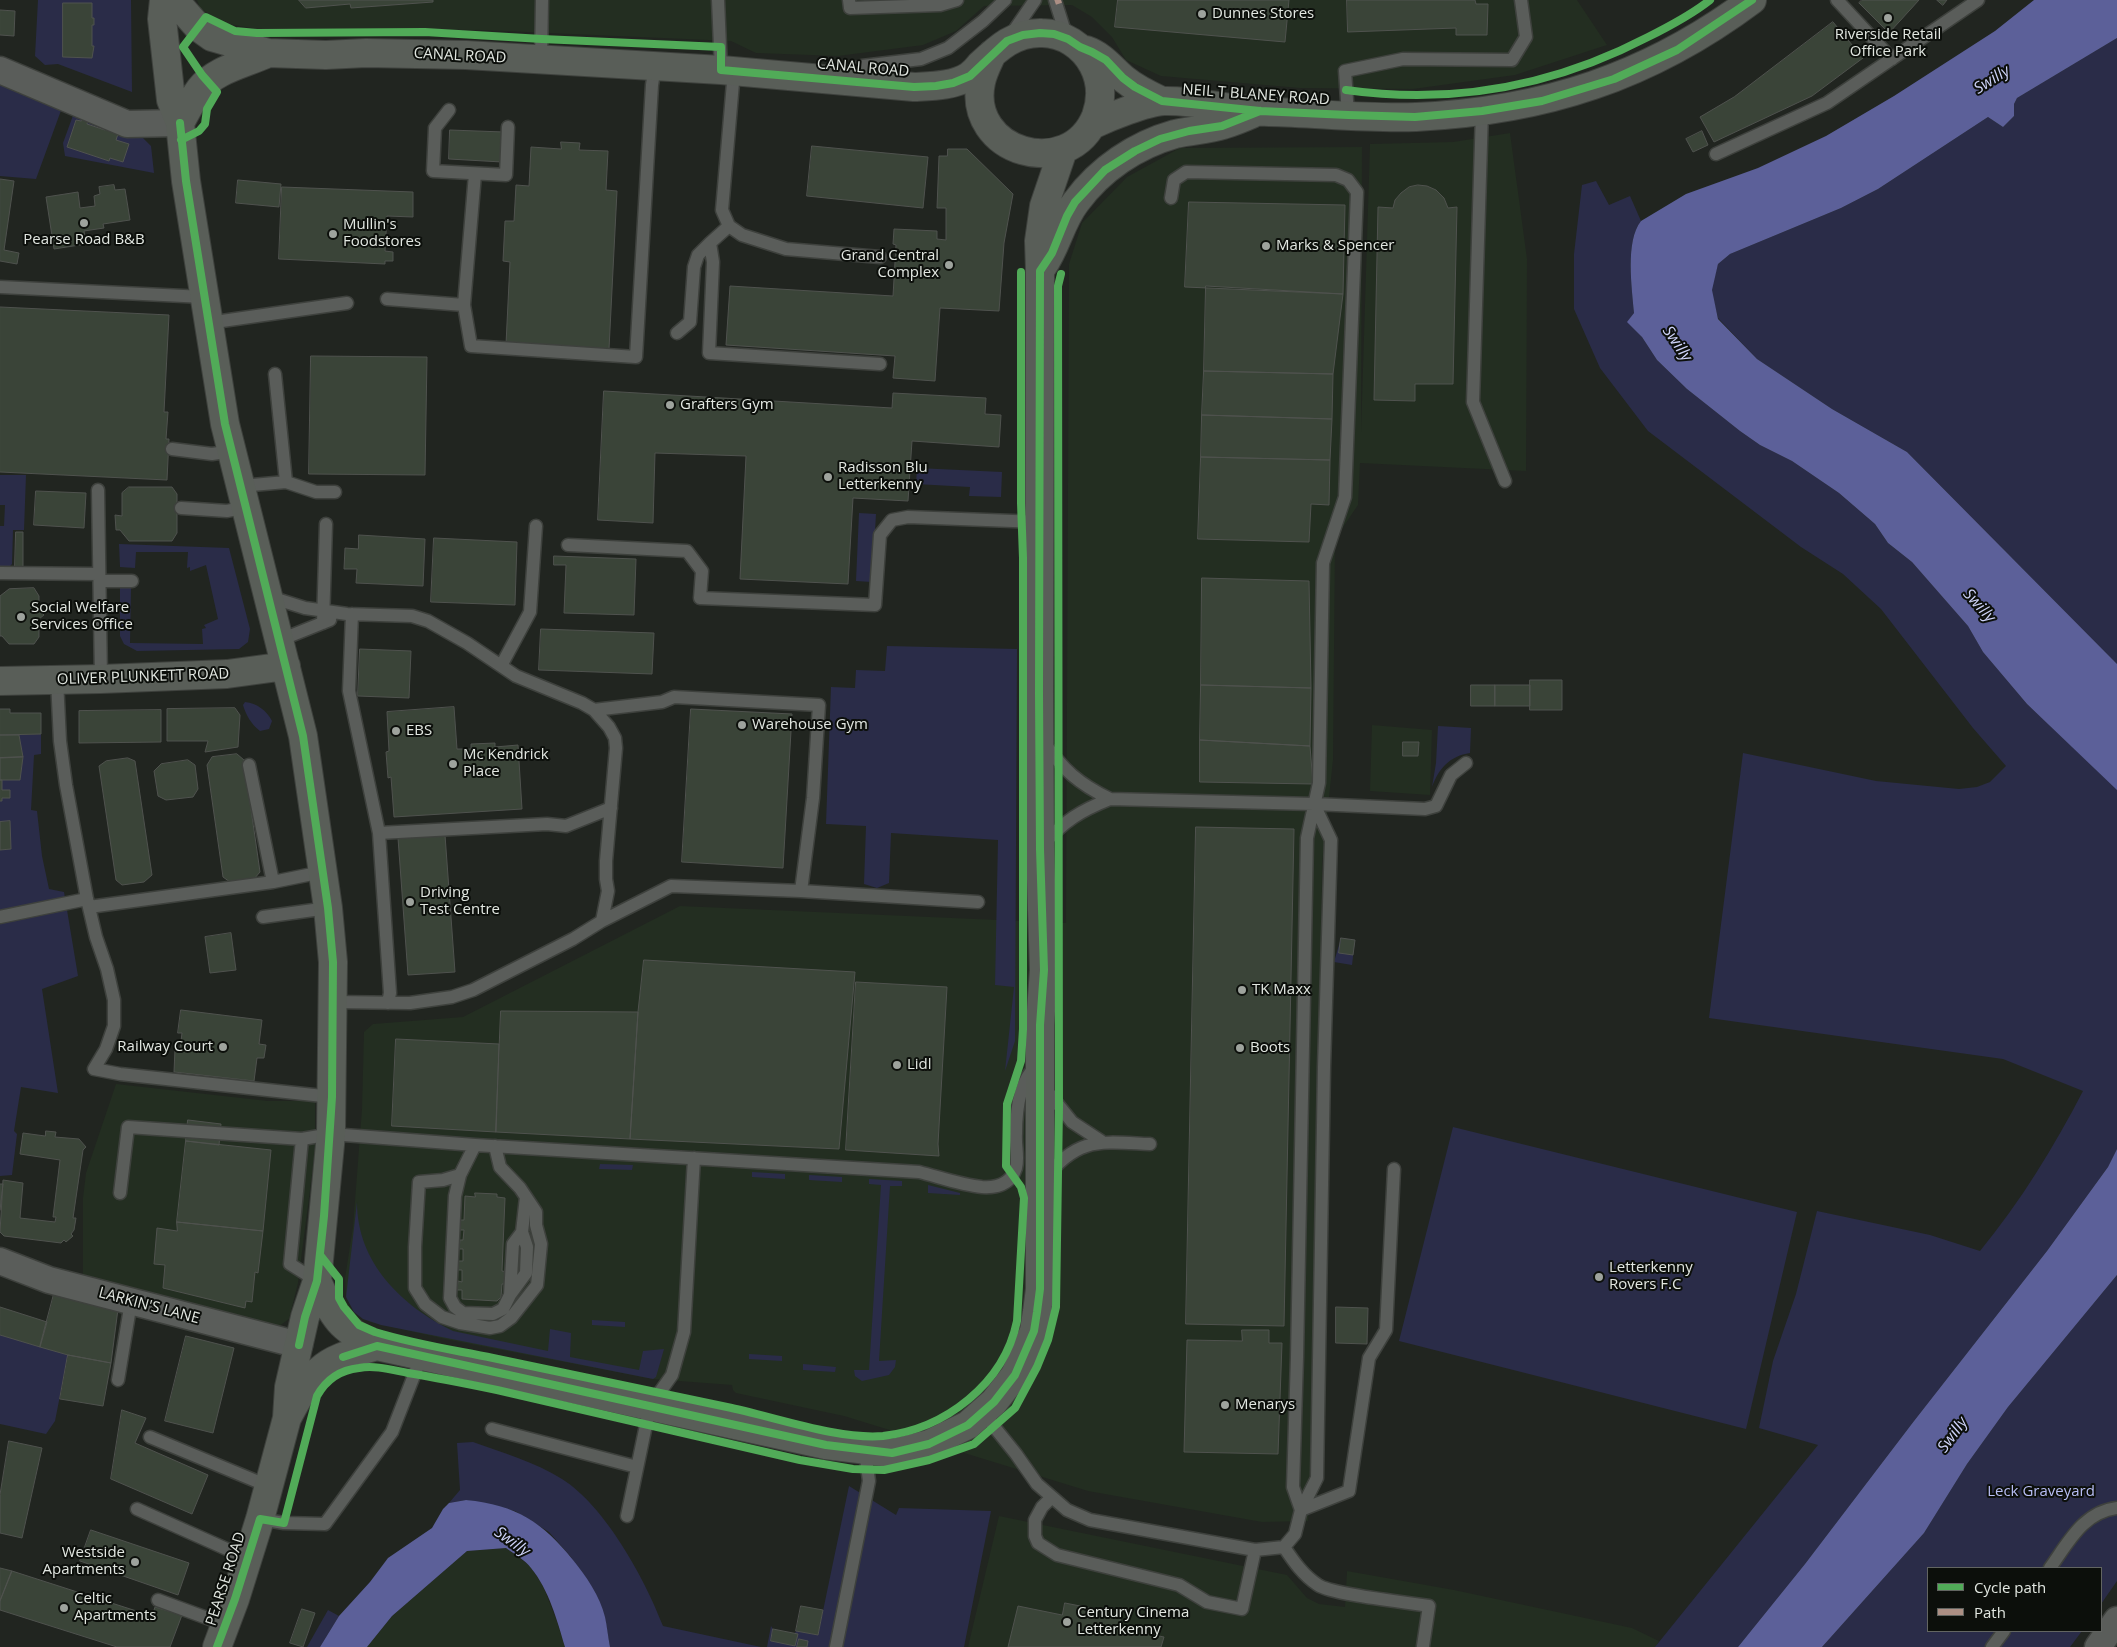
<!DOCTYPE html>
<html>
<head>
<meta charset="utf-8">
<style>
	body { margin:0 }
	#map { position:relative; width:2117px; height:1647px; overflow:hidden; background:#212520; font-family:"Open Sans",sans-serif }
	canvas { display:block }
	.legend { position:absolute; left:1927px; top:1567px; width:175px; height:65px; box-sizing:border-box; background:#0c0f0b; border:1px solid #626561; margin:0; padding:6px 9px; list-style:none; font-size:15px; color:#e2e7e1 }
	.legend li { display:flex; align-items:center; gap:10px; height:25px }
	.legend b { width:25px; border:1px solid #626561 }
</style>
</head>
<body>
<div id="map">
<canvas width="2117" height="1647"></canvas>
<ul class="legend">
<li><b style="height:6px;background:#51ab58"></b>Cycle path</li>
<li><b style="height:6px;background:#ac8f84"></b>Path</li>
</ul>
</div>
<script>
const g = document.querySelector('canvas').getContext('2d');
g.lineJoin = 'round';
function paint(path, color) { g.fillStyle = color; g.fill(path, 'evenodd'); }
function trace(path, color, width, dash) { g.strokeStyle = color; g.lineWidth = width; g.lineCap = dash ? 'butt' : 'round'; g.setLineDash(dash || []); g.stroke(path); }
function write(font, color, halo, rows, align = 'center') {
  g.font = font + ' "Open Sans",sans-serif'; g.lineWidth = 4; g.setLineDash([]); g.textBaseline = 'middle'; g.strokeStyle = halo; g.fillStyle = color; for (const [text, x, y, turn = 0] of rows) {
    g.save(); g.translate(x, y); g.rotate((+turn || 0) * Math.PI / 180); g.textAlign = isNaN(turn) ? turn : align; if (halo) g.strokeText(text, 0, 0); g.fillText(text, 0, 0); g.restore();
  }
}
paint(new Path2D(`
	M197,0H1577L1607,45L1515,75L1413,89L1300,88L1161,76L1126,60L1112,37L1092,17L1072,5L984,6L956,31L923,45L838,56L756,53L731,41L481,30L257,29L223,23L200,8Z
	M1510,133L1527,259L1526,471L1360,463L1358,505L1335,539L1333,760L1322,863L1318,1294L1311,1488L1308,1521L1262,1522L1088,1491L844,1416L736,1393L733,1390L732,1385L653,1379L450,1340L370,1322L354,1312L346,1297L345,1278L353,1227L362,1109L364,1032L373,1024L463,1017L680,906L1066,923L1069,264L1082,223L1127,177L1180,148L1362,147L1361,433L1370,144L1453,142Z
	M1372,725L1432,730L1430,795L1370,791Z
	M116,1084L268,1101H315V1151L298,1283L289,1319L275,1329L83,1275V1198L86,1173Z
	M999,1516L1287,1575L1307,1598L1319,1604L1345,1607L1347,1571L1454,1590L1632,1628L1659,1641L1656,1647H968Z
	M506,1548L530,1566L543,1586L557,1622L565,1647H367L392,1616L467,1551Z`), '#232e21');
paint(new Path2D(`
	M38,0H131L132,92L58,64L45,65L35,56Z
	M2117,38V664L1907,452L1832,409L1757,359L1718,318L1711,290L1718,264L1730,254L1841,208L1878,189L1988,117L2003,127L2014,116V104L2017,98Z
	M0,79L63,105L36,179L0,176Z
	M75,110L141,136L151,146L154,173L65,156L63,143Z
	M1596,181L1609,205L1630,196L1641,221C1625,241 1632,288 1634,313L1628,322L1642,337L1657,360L1687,389L1740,431L1760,445L1792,461L1839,493L1875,524L1888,543L1912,562L1968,626L1983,652L2027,704L2117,789V1149L2108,1167L2047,1251L1914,1421L1805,1564L1738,1647H1655L1818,1445L1759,1428L1773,1361L1796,1294L1817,1211L1930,1235L1980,1251C2021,1201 2054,1147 2083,1091L2003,1059L1709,1018L1743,753L1876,781L1959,789L1977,787L1990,782L2006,766L1973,728L1881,609L1843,574L1801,547L1648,431L1600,368L1574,309V254L1582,185Z
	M917,468L1002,472L1001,497L969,496L970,487L916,484Z
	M0,475H26L24,530H13L12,564L7,569H0V526H4L5,505H0Z
	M859,513L876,514L872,582L856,581Z
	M119,544L229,548L250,629L248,642L239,649L137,651L124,644L120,636V587L131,588L130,643L203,644L202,629L206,628L204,625L218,619L206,565L190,571V567L187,568L188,552H136L135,568L120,567Z
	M887,646L1017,649L1015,1041L1005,1071L1014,987L995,985L998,840L891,833L889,883L877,888L864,884L866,826L826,824L831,687L855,688L856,670L885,671Z
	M245,702C257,703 267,711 272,721L269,729L260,731C251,724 246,715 243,705Z
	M1438,726L1471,728L1470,753C1450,756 1439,768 1432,787L1436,763Z
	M41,734V754L34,755L31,810L37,811L42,856L49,889L64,892L78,976L42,989L58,1093L21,1087L14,1131L17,1134L12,1175L0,1176V801H2V798H10V790H2V780L20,779L23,757L19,735Z
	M1341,938L1355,940L1352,965L1334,962Z
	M1453,1127L1797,1212L1746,1429L1399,1341Z
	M600,1164L633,1165L632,1170L599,1169Z
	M752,1172L785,1174V1179L752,1177Z
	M809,1175L842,1177V1182L809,1180Z
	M869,1179L902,1181V1186H890L879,1361L896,1360L895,1367L889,1375L862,1381L855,1376L854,1370H869L881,1185L869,1184Z
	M928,1185L960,1193V1195L928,1193Z
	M357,1202C357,1263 402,1306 453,1331L548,1351L550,1329L571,1333L570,1357L639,1370L643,1351L664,1349L656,1377L653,1379L381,1325L363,1319L354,1312L346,1297Z
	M2117,1275V1581L2101,1604V1568H1928V1631H2082L2070,1647H1822L1924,1533L1967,1464L2008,1407Z
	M592,1320L625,1322V1327L592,1325Z
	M0,1335L68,1355L55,1421L46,1434L0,1424Z
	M749,1354L782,1356V1361L749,1359Z
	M803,1364L836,1367L835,1372L803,1370Z
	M473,1442C503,1453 535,1462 562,1479C605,1506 645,1579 663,1626L761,1647H610L604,1615L571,1557L549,1532L515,1511L466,1500L449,1503L460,1490L457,1443Z
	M849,1486L896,1515L899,1508L991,1511L964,1647H767L771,1626L773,1629L771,1641L795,1646L797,1634L795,1633L796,1631L818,1635Z
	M328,1610L339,1616L320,1647H307Z`), '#2a2c48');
paint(new Path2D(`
	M2034,0H2117V38L2017,98L2014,104V116L2003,127L1988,117L1878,189L1841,208L1730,254L1718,264L1712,290L1718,319L1757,359L1832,409L1907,452L2117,664V790L2027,704L1983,652L1968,626L1912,562L1888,543L1875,524L1839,493L1792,461L1760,445L1740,431L1687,389L1657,360L1642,337L1627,322L1634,313C1632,288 1625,241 1641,221L1686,194L1758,168L1826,136L1894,96L1995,31Z
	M2117,1149V1275L2008,1407L1967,1464L1924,1533L1822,1647H1738L1805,1564L1914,1421L2047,1251L2108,1167Z
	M466,1500C517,1505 542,1522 573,1560C586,1576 600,1596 605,1617C607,1626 608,1637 610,1647H565C557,1620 549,1590 531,1568C525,1560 514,1554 506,1548L467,1551L392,1616L367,1647H320L339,1616L370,1582L388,1558L432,1528L443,1509L449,1503Z`), '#5c6099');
const building = new Path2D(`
	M299,0H433V2L351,8L350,4L306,8Z
	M1118,0H1289L1285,42L1115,27Z
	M1347,0H1475L1476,4H1488L1487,35H1456V28L1348,32Z
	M1862,0H1919L1889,33L1859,3Z
	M1937,0H1947L1943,5Z
	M63,3H92V18H94V25H92V46H94L92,58L63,57Z
	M0,10L15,11L14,36L0,35Z
	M1833,22L1863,58L1812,96L1714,142L1700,117L1734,97Z
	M82,118L88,120L87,124L105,130L107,127L111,128L110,131L118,134L116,140L129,144L123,162L110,158L109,161L67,147L76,120L81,121Z
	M450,130L504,132L502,162L449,159Z
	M1702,131L1708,145L1693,152L1686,139Z
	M561,142L580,143L579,150L608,151L606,190L617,191L609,349L506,344L510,262L503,261L505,221H514L516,185L529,186L531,147L561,149Z
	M812,146L928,157L923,208L807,196Z
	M948,149H967L1013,194L1004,243L999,311L940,308L935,381L893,378L895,356L726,345L730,286L893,296L896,245L893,244L894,229L937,231V239L946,240V208H937L939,156H947Z
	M0,179L14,181L4,250L19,253L17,264L0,261Z
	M238,180L281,184L279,207L236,203Z
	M114,185L115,190L125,189L130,220L103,224L104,228L84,231L86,244L54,249L46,197L78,192L80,208L95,206L94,196L100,194L99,187Z
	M1418,185L1427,186L1436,190L1444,198L1448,208L1457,207L1453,384H1415V401L1374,400L1378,207L1393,208L1395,200L1401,193L1409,187Z
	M282,187L413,192V217L387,216L385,251L393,252V261H385V264L279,259Z
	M1189,202L1345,205L1343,294L1185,287Z
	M1206,286L1343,294L1333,374L1204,371Z
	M0,307L169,315L164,412H168L166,439H169L167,480L0,472Z
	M311,356L427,357L425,475L309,474Z
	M1204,371L1333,374L1332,419L1202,415Z
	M604,391L892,408L893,393L986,398L985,414L1001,415L999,447L912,441L908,501L853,498L848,584L740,579L746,456L655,453L653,523L598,520Z
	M1202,415L1332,419L1330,460L1201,457Z
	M1201,457L1330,460L1329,505L1311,504L1309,542L1198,539Z
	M129,487H172L177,494V533L172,541H129L120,530H116L115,515L122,516V493Z
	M36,491L86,493L84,528L34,525Z
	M16,532H23V567H15Z
	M359,535L425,539L423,586L356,583L357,569H344L345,548L358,549Z
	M434,538L517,542L515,605L431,602Z
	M554,556L636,559L634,615L564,613L566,565H554Z
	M1202,578L1309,581L1311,688L1201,685Z
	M34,588L39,596V610L44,615L39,619V637L34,644H9L2,636H0V596L9,589Z
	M541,629L654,633L652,674L539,670Z
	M360,649L411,651L409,698L358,696Z
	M1530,680H1562V710H1530Z
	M1201,685L1311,688L1310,746L1200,740Z
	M1471,685H1495V706H1471Z
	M1495,685H1530V706H1495Z
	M454,707L457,749H471V744L495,743V747L518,745L522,809L394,817L391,777L388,778L386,752L389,751L387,712Z
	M235,708L240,715L238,747L205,752L208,741H167V709Z
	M0,709H10V713H41V734L0,735Z
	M691,709L792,714L783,868L682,862Z
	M161,710V742L79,743V711Z
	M0,735H19L23,757L0,758Z
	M1200,740L1310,746L1313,784L1200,782Z
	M1403,742H1419L1418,756H1403Z
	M237,754L244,760L260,872L254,879L230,882L223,877L207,765L212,757Z
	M23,757L20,780H0V758Z
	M128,758L135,761L152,875L144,882L122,885L116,880L99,766L106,761Z
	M188,760L195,765L198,789L193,797L166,800L158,796L154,771L161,764Z
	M0,780H2V790H10V798H2V801H0Z
	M10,821L11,849L0,850V822Z
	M1196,827L1294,829L1284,1326L1186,1324Z
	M445,835L455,972L408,975L398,838Z
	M231,933L236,970L210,973L205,937Z
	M1341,938L1355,940L1353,955L1339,953Z
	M644,960L855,972L839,1149L630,1139L638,1012Z
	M856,982L947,987L938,1144L939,1156L846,1150Z
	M181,1010L262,1020L259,1044L266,1045L264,1058H257L254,1081L174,1072L175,1049H180L182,1033H178Z
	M501,1011L638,1012L630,1139L496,1132Z
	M396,1039L499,1044L496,1132L392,1126Z
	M188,1120L221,1124L219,1145L186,1141Z
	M46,1131L56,1132L55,1137L79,1139L86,1147L83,1150L73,1218H76L74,1230L71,1234L73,1236L66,1242L64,1240L61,1243L4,1236L0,1232L3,1180L23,1183L20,1218L55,1222L56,1217H53L60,1160L20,1154L23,1133L45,1136Z
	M186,1141L271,1150L263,1231L177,1222Z
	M0,1184H3L0,1210Z
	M475,1193L497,1194V1197L505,1198L502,1271L507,1272V1284H502L501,1297L497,1301L462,1299V1290H457L458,1281L462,1282V1270H458V1261H463V1249H459L460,1240H463L464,1230H460V1220H464L465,1196L475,1197Z
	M177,1222L263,1231L258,1273L255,1272L252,1302L246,1301L245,1308L163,1288L165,1265L154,1264L157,1228L177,1231Z
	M54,1294L118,1309L111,1363L68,1355L40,1347Z
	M0,1307L47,1322L40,1347L0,1335Z
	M1336,1307L1368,1308L1367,1344L1336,1343Z
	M1242,1330H1269V1343H1282L1278,1454L1184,1452L1187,1340L1242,1341Z
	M186,1336L234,1348L213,1433L165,1421Z
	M68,1355L111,1363L103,1406L60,1399Z
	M122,1410L146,1418L135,1443L208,1475L192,1514L111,1479Z
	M9,1441L42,1448L22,1538L0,1533V1495Z
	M91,1530L189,1563L178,1595L80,1561Z
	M0,1568L12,1571L0,1601Z
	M12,1571L152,1616L155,1607L182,1615L170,1647H117L0,1610V1601Z
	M1065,1603L1121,1614L1119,1628L1164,1637L1161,1647H1008L1018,1606L1062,1615Z
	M801,1606L823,1610L818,1635L796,1631Z
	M302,1609L315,1613L303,1647L290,1643Z
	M773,1629L798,1634L795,1646L771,1641Z
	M799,1639L808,1641L807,1647H797Z`);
paint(building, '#3a4438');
trace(building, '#4f524e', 1);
const lane = new Path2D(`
	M718,0L721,70
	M849,0L850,8L940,5L957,0
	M1055,0L1067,38
	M1837,0L1892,59
	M1011,35L1035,0
	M541,60L542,0
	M734,71L722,210L729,226L742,235L786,249L880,257
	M841,74L862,66L921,59L948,48L983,21L1005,0
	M449,110L435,128L433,171L506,175L508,127
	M1482,111L1473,402L1505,481
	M1348,115L1345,71L1403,59L1512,60L1526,37L1521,0
	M1716,154L1827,103L1978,0
	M729,226L710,243L713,262L709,353L880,364
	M0,287L204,297
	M387,299L464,305L475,174
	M464,305L471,346L636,357L652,85L655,66
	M208,323L347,303
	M677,333L690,322L694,267L698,255L710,243
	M275,374L286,482
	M172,449L212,454L232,451
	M241,486L286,482L316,492H335
	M98,490L101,679
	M181,508L227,511L247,507
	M568,545L687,551L702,571L700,598L875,605L880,535L892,520L908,517L1039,522
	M0,573L99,574
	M100,581H132
	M270,597L305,608L347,614L412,616L428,621L467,643L516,676L582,703L594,710L609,727L615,738L616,748L606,861V879L608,891L602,921
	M352,614L349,691L379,833L390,993L388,1003
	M323,623L326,524
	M280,640L330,620
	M501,666L530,612L536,526
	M57,680L60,741L66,785L87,899L96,937L107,969L114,1000V1026L106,1049L94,1069L120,1074L332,1097
	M594,710L662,702L674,697L819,705L813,798L801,891
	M1043,741C1063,770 1079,784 1110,799L1314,804L1425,809L1436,806L1451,775L1466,763
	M249,765L273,882
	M379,833L547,824L566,826L611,808
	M1043,845C1064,821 1080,811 1110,799
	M89,907L273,882L322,872
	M0,917L87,899
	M263,917L328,908
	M334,1002L410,1003L452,997L473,990L573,939L602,921L671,886L801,891L978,902
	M1044,1087L1072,1122L1101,1141
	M475,1145L460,1175L455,1196L450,1298L455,1307L463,1313L493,1314L503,1309L510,1295L513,1244L522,1232
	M460,1175L443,1180L419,1182L415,1247V1288L425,1304L442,1317L460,1323L490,1328L500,1326L511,1318L537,1285L541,1244L536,1225V1212L520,1188L500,1167L495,1146
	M1044,1180C1077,1136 1101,1142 1150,1144
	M120,1193L128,1127L302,1139
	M317,1281L290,1264L302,1139L331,1134L475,1145L919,1172C939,1177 961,1185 982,1187C997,1188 1011,1184 1016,1168C1019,1157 1015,1145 1016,1134C1016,1112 1019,1082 1036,1066
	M510,1295L526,1273L527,1247L522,1232L526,1197
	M118,1380L131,1302
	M983,1413L1016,1454L1037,1484L1067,1510L1090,1520L1255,1550L1284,1547L1295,1534L1301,1510L1293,1487L1297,1357L1307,838L1319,783L1323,563L1345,497L1357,192L1348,180L1336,175L1186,172L1174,180L1171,198
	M492,1429L637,1467
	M150,1437L268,1486
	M1051,1498L1042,1507L1035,1520V1536L1038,1543L1057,1555L1179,1585L1207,1602L1242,1609L1255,1550
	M137,1509L249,1559
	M1301,1510L1317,1478L1324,1067L1331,840L1314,804
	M1301,1510L1349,1491L1369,1358L1386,1330L1394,1169
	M627,1516L650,1406L672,1375L684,1332L694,1158
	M260,1519L284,1523L325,1524L392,1432L422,1355
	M1284,1547C1294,1562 1303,1575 1318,1585C1333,1595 1406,1602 1429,1606L1423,1646
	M2050,1568C2068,1543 2083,1512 2117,1508
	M158,1600L226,1625
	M836,1647L869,1481L865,1451
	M1992,1647L2004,1631`);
const street = new Path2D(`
	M0,70L127,124L180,123
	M0,1261L49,1280L299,1345
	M2098,1647L2117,1620`);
const secondary = new Path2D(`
	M164,0L162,19L171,100L180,123L186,181L225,424L303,736L328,908L333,962L331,1134L317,1281L305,1317L289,1387L287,1418L260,1519L235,1599L217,1647
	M174,0L198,27L212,37L268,53L326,55L366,53L466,55L721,70L914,87C932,86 954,86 969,76C973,73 977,69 980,65C998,48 1015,32 1042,33C1063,33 1083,46 1093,65C1102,82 1102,99 1096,116C1069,183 966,152 981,82C983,72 988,63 992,54
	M1086,50C1103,56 1111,68 1124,79C1135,88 1149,95 1162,101
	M180,123C186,112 192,100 200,89C216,69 245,64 268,53
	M1092,125C1109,117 1146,102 1164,101C1196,100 1235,111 1269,112C1317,113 1367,119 1416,117C1544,111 1649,77 1752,0
	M1043,266C1057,246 1061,221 1076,202C1100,169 1136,145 1175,134C1191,130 1208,130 1223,125C1233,122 1243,118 1252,114
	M0,681L101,679L227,674L286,666
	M317,1281C334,1318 339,1329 377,1346
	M287,1418C296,1402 305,1382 320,1370C335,1356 358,1352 377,1346L826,1445L892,1453L929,1444L968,1425L994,1402L1015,1375L1034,1331L1037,1312L1040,1289V1025L1044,970L1040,849L1039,693L1040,271L1039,241L1044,206L1063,150`);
trace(lane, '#3e413d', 15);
trace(street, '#3e413d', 29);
trace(secondary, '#3e413d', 30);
trace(lane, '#5a5d5a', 12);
trace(street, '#5a5d5a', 26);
trace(secondary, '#595e58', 28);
trace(new Path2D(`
	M1055,2L1061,0`), '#ac8f84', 6, [12, 6]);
trace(new Path2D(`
	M1346,90C1452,105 1554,86 1648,37C1670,26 1691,15 1710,0
	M180,123L186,181L225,424L303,736L328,908L333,962L332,1097L324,1216L317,1281L305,1317L299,1345
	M181,140L199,131L205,124L207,109L217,92L202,75L183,47L206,17L235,31L257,33L425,32L542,39L721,47V70L914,87L936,86L953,83L970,76L1007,41L1023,35L1040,33L1054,34L1068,39L1080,47L1092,52L1106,60L1123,78L1135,87L1162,101L1260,111L1348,115L1415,117L1482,111L1542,101L1614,79L1677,50L1752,0
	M320,1255L339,1279V1298L344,1307L359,1325L375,1332C414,1344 454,1350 493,1358C571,1375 649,1391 727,1407C772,1416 838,1440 883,1436C945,1429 1004,1384 1017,1321L1024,1198L1021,1187L1006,1166L1007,1104L1021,1061L1023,1029V558L1021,503V272
	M343,1357L377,1346L826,1445L892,1453L929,1444L968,1425L994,1402L1015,1375L1034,1331L1037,1312L1040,1289V1025L1044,970L1040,849L1039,693L1040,271L1052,253L1067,216L1075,202L1105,170L1135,151L1160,139L1189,131L1222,126L1260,111
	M217,1647L235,1599L260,1519L284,1523L317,1396C326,1380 340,1370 359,1368C375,1365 392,1370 408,1373C438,1378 468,1384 497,1390C598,1413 699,1436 800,1460L853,1469L884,1470L929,1460L974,1444L1015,1408L1037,1367L1048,1340L1056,1307L1059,1107L1058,286L1061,274`), '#51ab58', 8);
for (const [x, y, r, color] of [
	[1202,14,5,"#9ea39d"],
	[1888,18,5,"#9ea39d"],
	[84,223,5,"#9ea39d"],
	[333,234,5,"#9ea39d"],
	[1266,246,5,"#9ea39d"],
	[949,265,5,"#9ea39d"],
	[670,405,5,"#9ea39d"],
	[828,477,5,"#9ea39d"],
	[21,617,5,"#9ea39d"],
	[742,725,5,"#9ea39d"],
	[396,731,5,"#9ea39d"],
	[453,764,5,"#9ea39d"],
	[410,902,5,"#9ea39d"],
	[1242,990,5,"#9ea39d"],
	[223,1047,5,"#9ea39d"],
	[1240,1048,5,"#9ea39d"],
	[897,1065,5,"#9ea39d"],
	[1599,1277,5,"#9ea39d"],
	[1225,1405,5,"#9ea39d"],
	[135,1562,5,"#9ea39d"],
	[64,1608,5,"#9ea39d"],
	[1067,1622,5,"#9ea39d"]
]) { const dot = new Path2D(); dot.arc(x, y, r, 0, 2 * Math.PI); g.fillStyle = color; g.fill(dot); trace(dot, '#0c0f0b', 2); }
write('15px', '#e2e7e1', '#0c0f0b', [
	["Dunnes Stores",1212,14],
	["Riverside Retail",1888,35,"center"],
	["Office Park",1888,52,"center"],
	["Mullin's",343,225],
	["Foodstores",343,242],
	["Pearse Road B&B",84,240,"center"],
	["Marks & Spencer",1276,246],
	["Grand Central",939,256,"right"],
	["Complex",939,273,"right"],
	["Grafters Gym",680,405],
	["Radisson Blu",838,468],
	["Letterkenny",838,485],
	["Social Welfare",31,608],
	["Services Office",31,625],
	["Warehouse Gym",752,725],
	["EBS",406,731],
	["Mc Kendrick",463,755],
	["Place",463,772],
	["Driving",420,893],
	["Test Centre",420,910],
	["TK Maxx",1252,990],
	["Railway Court",213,1047,"right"],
	["Boots",1250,1048],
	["Lidl",907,1065],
	["Letterkenny",1609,1268],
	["Rovers F.C",1609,1285],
	["Menarys",1235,1405],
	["Westside",125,1553,"right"],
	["Apartments",125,1570,"right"],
	["Celtic",74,1599],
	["Apartments",74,1616],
	["Century Cinema",1077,1613],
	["Letterkenny",1077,1630]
], 'left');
write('15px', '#e2e7e1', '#0c0f0b', [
	["CANAL ROAD",460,56,3],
	["CANAL ROAD",863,68,5],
	["NEIL T BLANEY ROAD",1256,95,4],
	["OLIVER PLUNKETT ROAD",143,677,-2],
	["LARKIN'S LANE",149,1306,15],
	["PEARSE ROAD",226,1579,-72]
]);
write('15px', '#b8bef5', '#0c0f0b', [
	["Leck Graveyard",2041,1492]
]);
write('italic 16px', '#ced3f8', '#0c0f0b', [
	["Swilly",1992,80,-32],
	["Swilly",1677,344,56],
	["Swilly",1979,606,48],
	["Swilly",1953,1435,-54],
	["Swilly",512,1542,36]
]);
</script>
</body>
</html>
